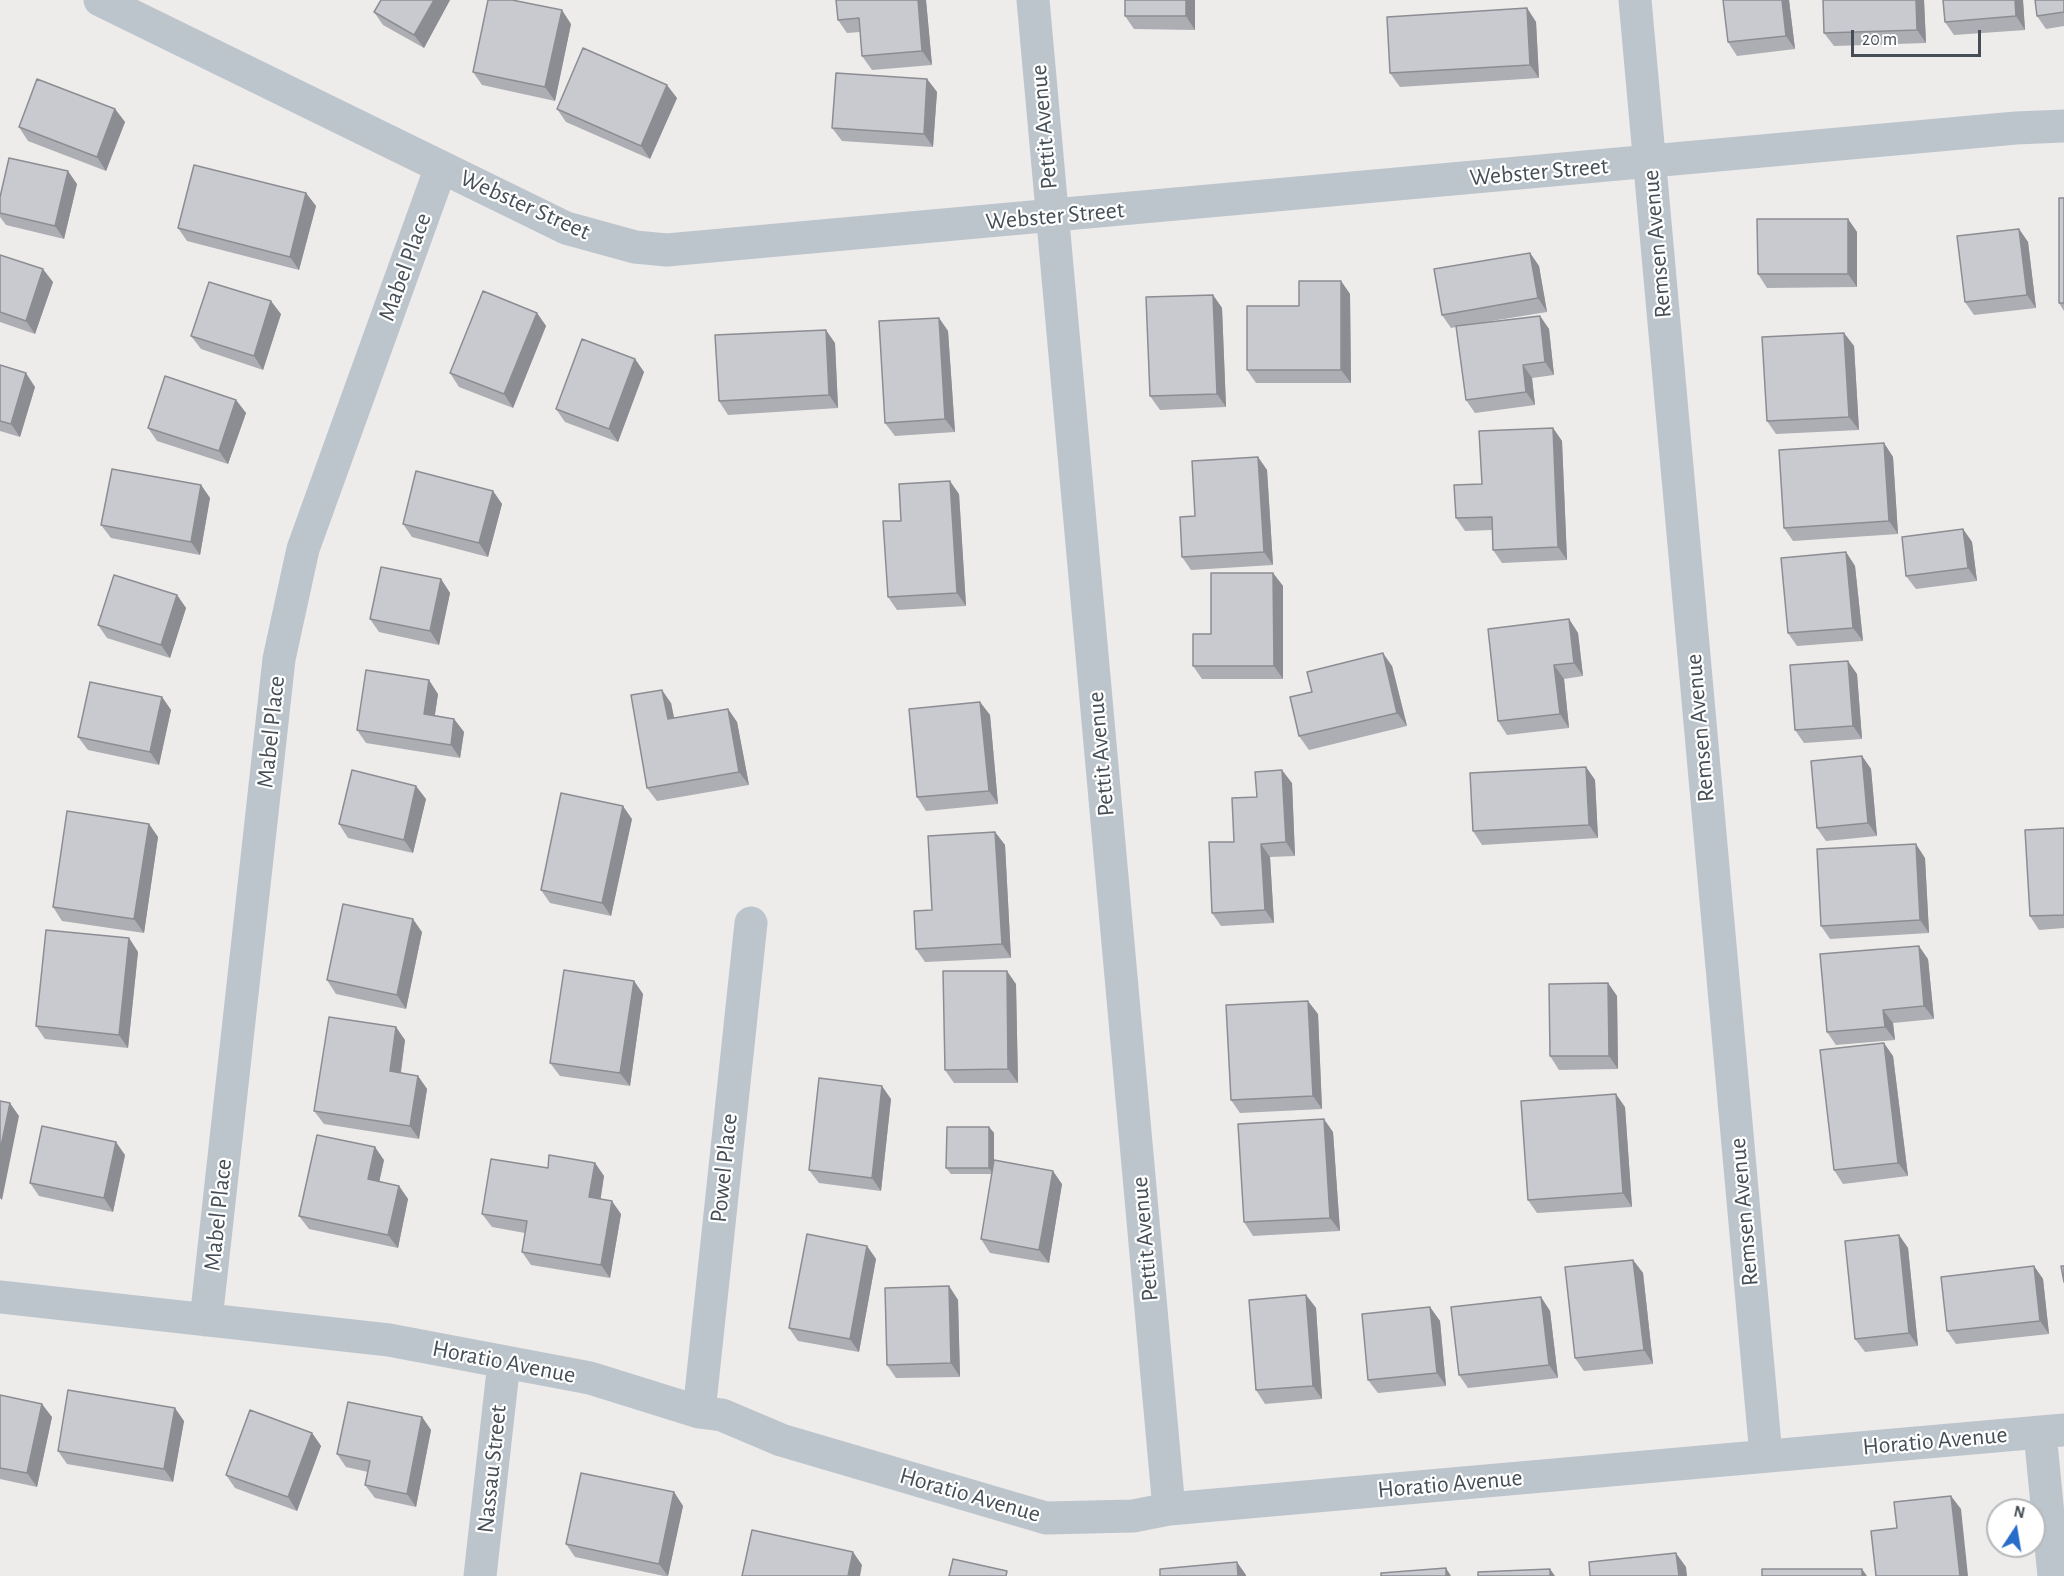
<!DOCTYPE html>
<html>
<head>
<meta charset="utf-8">
<style>
	body { margin:0 }
	#map { position:relative; width:2064px; height:1576px; overflow:hidden; background:#eeebeb; font-family:"Alegreya Sans",sans-serif }
	canvas { display:block }
	.north { position:absolute; left:1986px; top:1498px; width:60px; height:60px; box-sizing:border-box; background:#fff; border:2px solid #b5b8bb; border-radius:50%; rotate:12deg; font-size:16px; font-weight:700; line-height:24px; text-align:center; color:#454e56 }
	.north::after { content:''; display:block; margin:auto; width:21px; height:27px; background:#296dca; clip-path:polygon(50% 0,100% 100%,50% 72%,0 100%) }
	.scale { position:absolute; left:1851px; top:30px; width:130px; height:27px; box-sizing:border-box; border:3px solid #454e56; border-top:0; padding-left:8px; font-size:18px; line-height:21px; white-space:nowrap; color:#454e56; -webkit-text-stroke:4px #fff; paint-order:stroke }
</style>
</head>
<body>
<div id="map">
<canvas width="2064" height="1576"></canvas>
<div class="north">N</div>
<div class="scale">20 m</div>
</div>
<script>
const g = document.querySelector('canvas').getContext('2d');
g.lineJoin = 'round';
function trace(path, color, width, dash) { g.strokeStyle = color; g.lineWidth = width; g.lineCap = dash ? 'butt' : 'round'; g.setLineDash(dash || []); g.stroke(path); }
function paint(path, color) { g.fillStyle = color; g.fill(path, 'evenodd'); }
function write(font, color, halo, rows, align = 'center') {
  g.font = font + ' "Alegreya Sans",sans-serif'; g.lineWidth = 4.5; g.setLineDash([]); g.textBaseline = 'middle'; g.strokeStyle = halo; g.fillStyle = color; for (const [text, x, y, turn = 0] of rows) {
    g.save(); g.translate(x, y); g.rotate((+turn || 0) * Math.PI / 180); g.textAlign = isNaN(turn) ? turn : align; if (halo) g.strokeText(text, 0, 0); g.fillText(text, 0, 0); g.restore();
  }
}
trace(new Path2D(`
	M100,0L566,228L635,247L667,250L2016,128L2064,126
	M1033,0L1169,1509
	M1635,0L1766,1456
	M0,1297L389,1340L590,1378L699,1412L722,1415L781,1440L1046,1518L1133,1516L1169,1509L2064,1430
	M206,1320L279,659L303,549L441,167
	M699,1412L751,923
	M2040,1433L2054,1576
	M480,1576L504,1362`), '#bdc5cc', 33);
paint(new Path2D(`
	M381,0H450L424,48L383,25L374,12Z
	M926,0L932,65L872,70L862,56L860,32L847,33L838,20Z
	M1125,0H1195V30L1134,29L1125,16Z
	M1723,0H1789L1795,49L1737,56L1728,42Z
	M1924,0L1926,43L1834,46L1824,33Z
	M1943,0H2023L2025,30L1954,35L1945,22Z
	M2064,0V26L2046,29L2037,16Z
	M1527,8L1536,22L1539,78L1400,87L1390,73Z
	M571,24L555,101L482,85L473,72Z
	M927,79L937,92L933,147L842,141L832,128Z
	M677,98L650,159L566,122L557,109Z
	M115,109L125,122L106,171L28,141L19,127Z
	M77,184L64,239L6,225L0,217V197Z
	M306,193L316,206L299,270L187,241L178,228Z
	M2064,198V311L2059,303Z
	M1848,219L1857,232V287L1767,288L1758,274Z
	M2019,229L2028,242L2036,308L1974,315L1965,302Z
	M1530,253L1539,266L1547,312L1479,323L1540,316L1549,329L1554,375L1532,378L1535,405L1475,413L1466,400L1456,327L1451,328L1442,315Z
	M0,255L53,282L35,334L0,322Z
	M1341,281L1350,294L1351,383H1256L1247,370L1299,306Z
	M1213,295L1222,308L1226,407L1160,410L1150,396Z
	M537,313L546,326L513,408L459,387L450,373Z
	M281,314L263,370L201,349L191,336Z
	M939,318L948,331L955,432L895,436L885,423Z
	M1844,333L1854,346L1859,430L1776,434L1767,421Z
	M835,343L838,408L728,415L719,401Z
	M635,359L644,372L618,442L565,422L556,409Z
	M0,365L35,387L20,437L0,431Z
	M236,400L246,413L228,464L157,441L148,428Z
	M1553,428L1562,441L1567,560L1502,563L1493,550L1492,530L1465,531L1456,518L1482,484Z
	M1884,443L1893,457L1898,534L1793,541L1784,528Z
	M1258,457L1267,470L1273,565L1191,570L1182,557L1195,516Z
	M201,485L210,498L200,555L111,538L101,525Z
	M493,491L502,504L488,557L412,537L403,524Z
	M959,494L966,606L897,610L888,597L901,521Z
	M1963,529L1972,542L1977,581L1916,589L1906,576Z
	M1846,552L1855,566L1863,641L1797,646L1788,633Z
	M1273,573L1283,586V679H1202L1193,666Z
	M441,579L450,593L439,645L379,632L370,619Z
	M177,595L186,608L170,658L107,638L98,625Z
	M1569,619L1578,633L1583,676L1564,679L1569,728L1507,735L1498,721Z
	M1392,666L1407,726L1309,750L1299,736L1312,692Z
	M1857,674L1862,739L1804,743L1795,730Z
	M438,694L435,715L454,719L464,732L460,758L366,743L357,730Z
	M162,697L171,710L159,765L88,750L78,737Z
	M980,702L990,715L998,804L926,811L917,797Z
	M671,703L674,718L728,709L737,722L749,785L657,801L647,788Z
	M1862,756L1871,769L1877,836L1826,841L1817,828Z
	M1586,767L1595,780L1598,838L1482,845L1473,831Z
	M1292,783L1295,856L1270,857L1274,923L1221,926L1212,913L1234,842Z
	M426,799L413,853L348,838L339,824Z
	M632,819L611,916L550,903L541,890Z
	M149,824L158,837L144,933L62,921L53,907Z
	M2064,828V928L2039,930L2030,916Z
	M995,832L1005,845L1011,958L925,962L916,949L932,910Z
	M1925,858L1929,933L1830,939L1821,926Z
	M422,932L406,1009L336,994L327,980Z
	M129,938L138,952L128,1048L45,1039L36,1026Z
	M1928,959L1934,1019L1893,1023L1895,1040L1836,1045L1827,1032Z
	M634,981L643,994L630,1086L560,1076L550,1063Z
	M1608,983L1617,996L1618,1069L1559,1070L1550,1056Z
	M1016,984L1018,1083H954L945,1070Z
	M1318,1014L1322,1109L1240,1113L1231,1100Z
	M405,1040L401,1073L418,1076L427,1089L419,1139L324,1124L314,1111Z
	M1893,1056L1908,1176L1843,1184L1834,1170Z
	M891,1099L881,1191L819,1183L809,1170Z
	M1625,1107L1632,1207L1537,1213L1528,1200Z
	M989,1127L994,1133V1164L1062,1184L1049,1263L990,1253L981,1239L992,1174H951L946,1168Z
	M1333,1132L1340,1231L1253,1236L1244,1222Z
	M125,1155L113,1212L39,1196L30,1183Z
	M384,1160L379,1182L399,1186L408,1199L398,1248L309,1229L299,1216Z
	M595,1163L604,1176L600,1199L621,1214L610,1278L531,1265L522,1252L525,1233L492,1227L482,1214L548,1168Z
	M1899,1235L1908,1248L1918,1346L1865,1352L1855,1339Z
	M867,1246L876,1259L859,1352L798,1341L789,1328Z
	M1633,1260L1643,1273L1653,1364L1584,1371L1575,1358Z
	M2034,1266L2043,1279L2049,1334L1956,1344L1947,1331Z
	M949,1286L958,1300L960,1377L896,1378L887,1365Z
	M1306,1295L1316,1308L1322,1399L1265,1404L1256,1390Z
	M1541,1297L1550,1311L1558,1378L1468,1388L1459,1375Z
	M1430,1307L1440,1321L1446,1386L1378,1393L1368,1380Z
	M0,1395L52,1417L37,1487L0,1479Z
	M422,1417L431,1430L416,1507L375,1498L365,1485L368,1472L346,1467L337,1454Z
	M184,1421L173,1482L67,1464L58,1451Z
	M312,1433L321,1446L297,1511L235,1488L226,1475Z
	M674,1492L683,1506L668,1576H664L575,1557L566,1544Z`), '#acaeb3');
paint(new Path2D(`
	M434,0H450L424,48L414,35Z
	M918,0H926L932,65L922,51Z
	M1186,0H1195V30L1186,16Z
	M1782,0H1789L1795,49L1786,36Z
	M1916,0H1924L1926,43L1917,30Z
	M2015,0H2023L2025,30L2016,16Z
	M1527,8L1536,22L1539,78L1530,65Z
	M562,10L571,24L555,101L545,87Z
	M927,79L937,92L933,147L924,134Z
	M667,85L677,98L650,159L641,146Z
	M115,109L125,122L106,171L97,157Z
	M68,171L77,184L64,239L55,226Z
	M306,193L316,206L299,270L290,257Z
	M1848,219L1857,232V287L1848,274Z
	M2019,229L2028,242L2036,308L2027,295Z
	M1530,253L1539,266L1547,312L1538,298Z
	M43,269L53,282L35,334L26,321Z
	M1341,281L1350,294L1351,383L1341,370Z
	M1213,295L1222,308L1226,407L1217,394Z
	M271,301L281,314L263,370L254,356Z
	M537,313L546,326L513,408L504,394Z
	M1540,316L1549,329L1554,375L1545,362Z
	M939,318L948,331L955,432L945,419Z
	M826,330L835,343L838,408L829,395Z
	M1844,333L1854,346L1859,430L1849,417Z
	M635,359L644,372L618,442L609,429Z
	M1523,365L1532,378L1535,405L1526,392Z
	M26,373L35,387L20,437L11,424Z
	M236,400L246,413L228,464L219,451Z
	M1553,428L1562,441L1567,560L1558,547Z
	M1884,443L1893,457L1898,534L1889,521Z
	M1258,457L1267,470L1273,565L1264,552Z
	M950,481L959,494L966,606L957,593Z
	M201,485L210,498L200,555L191,542Z
	M493,491L502,504L488,557L479,543Z
	M1963,529L1972,542L1977,581L1968,568Z
	M1846,552L1855,566L1863,641L1853,628Z
	M1273,573L1283,586V679L1274,666Z
	M441,579L450,593L439,645L430,631Z
	M177,595L186,608L170,658L161,645Z
	M1569,619L1578,633L1583,676L1574,663Z
	M1383,653L1392,666L1407,726L1397,713Z
	M1848,661L1857,674L1862,739L1853,726Z
	M1554,665L1564,679L1569,728L1560,714Z
	M429,680L438,694L433,727L424,714Z
	M662,690L671,703L677,732L668,719Z
	M162,697L171,710L159,765L150,752Z
	M980,702L990,715L998,804L989,791Z
	M728,709L737,722L749,785L739,772Z
	M454,719L464,732L460,758L451,745Z
	M1862,756L1871,769L1877,836L1868,823Z
	M1586,767L1595,780L1598,838L1589,825Z
	M1282,770L1292,783L1295,856L1286,842Z
	M416,786L426,799L413,853L404,840Z
	M623,806L632,819L611,916L602,903Z
	M149,824L158,837L144,933L134,919Z
	M995,832L1005,845L1011,958L1002,944Z
	M1261,844L1270,857L1274,923L1265,910Z
	M1916,844L1925,858L1929,933L1920,920Z
	M413,919L422,932L406,1009L397,995Z
	M129,938L138,952L128,1048L119,1035Z
	M1919,946L1928,959L1934,1019L1924,1006Z
	M1007,971L1016,984L1018,1083L1008,1069Z
	M634,981L643,994L630,1086L620,1073Z
	M1608,983L1617,996L1618,1069L1609,1056Z
	M1308,1001L1318,1014L1322,1109L1313,1096Z
	M1883,1010L1893,1023L1895,1040L1885,1027Z
	M396,1027L405,1040L399,1084L390,1071Z
	M1884,1043L1893,1056L1908,1176L1898,1163Z
	M418,1076L427,1089L419,1139L410,1126Z
	M882,1086L891,1099L881,1191L872,1178Z
	M1616,1094L1625,1107L1632,1207L1623,1193Z
	M10,1103L19,1116L2,1200L0,1198V1151Z
	M1324,1119L1333,1132L1340,1231L1330,1218Z
	M989,1127L994,1133V1174L989,1168Z
	M116,1142L125,1155L113,1212L104,1198Z
	M375,1147L384,1160L377,1192L368,1179Z
	M595,1163L604,1176L599,1210L589,1197Z
	M1053,1171L1062,1184L1049,1263L1039,1250Z
	M399,1186L408,1199L398,1248L388,1235Z
	M612,1201L621,1214L610,1278L601,1265Z
	M1899,1235L1908,1248L1918,1346L1909,1333Z
	M867,1246L876,1259L859,1352L850,1339Z
	M1633,1260L1643,1273L1653,1364L1644,1350Z
	M2034,1266L2043,1279L2049,1334L2040,1321Z
	M949,1286L958,1300L960,1377L951,1363Z
	M1306,1295L1316,1308L1322,1399L1313,1386Z
	M1541,1297L1550,1311L1558,1378L1549,1365Z
	M1430,1307L1440,1321L1446,1386L1437,1373Z
	M42,1404L52,1417L37,1487L27,1473Z
	M175,1408L184,1421L173,1482L164,1469Z
	M422,1417L431,1430L416,1507L407,1494Z
	M312,1433L321,1446L297,1511L288,1497Z
	M674,1492L683,1506L668,1576L659,1564Z
	M1951,1496L1961,1509L1968,1576H1960Z
	M853,1552L862,1565L860,1576H848Z
	M1676,1553L1686,1567L1687,1576H1679Z
	M1237,1562L1246,1575V1576H1238Z
	M1446,1568L1451,1576H1446Z
	M1550,1569L1555,1576H1550Z
	M1862,1569L1867,1576H1862Z`), '#8c8d92');
const building = new Path2D(`
	M381,0H434L414,35L374,12Z
	M488,0H512L562,10L545,87L473,72Z
	M836,0H918L922,51L862,56L859,18L838,20Z
	M1125,0H1186V16H1125Z
	M1723,0H1782L1786,36L1728,42Z
	M1823,0H1916L1917,30L1824,33Z
	M1943,0H2015L2016,16L1945,22Z
	M2035,0H2064V12L2037,16Z
	M1527,8L1530,65L1390,73L1387,17Z
	M583,48L667,85L641,146L557,109Z
	M836,73L927,79L924,134L832,128Z
	M37,79L115,109L97,157L19,127Z
	M9,158L68,171L55,226L0,213V197Z
	M194,165L306,193L290,257L178,228Z
	M2059,198H2064V303H2059Z
	M1757,219H1848V274H1758Z
	M2019,229L2027,295L1965,302L1957,236Z
	M1530,253L1538,298L1442,315L1434,269Z
	M0,255L43,269L26,321L0,312Z
	M1299,281H1341V370H1247V306H1299Z
	M209,282L271,301L254,356L191,336Z
	M483,291L537,313L504,394L450,373Z
	M1213,295L1217,394L1150,396L1146,297Z
	M1540,316L1545,362L1523,365L1526,392L1466,400L1456,326Z
	M939,318L945,419L885,423L879,321Z
	M826,330L829,395L719,401L715,335Z
	M1844,333L1849,417L1767,421L1762,337Z
	M582,339L635,359L609,429L556,409Z
	M0,365L26,373L11,424L0,421Z
	M165,376L236,400L219,451L148,428Z
	M1553,428L1558,547L1493,550L1492,517L1456,518L1454,485L1482,484L1479,431Z
	M1884,443L1889,521L1784,528L1779,450Z
	M1258,457L1264,552L1182,557L1180,517L1195,516L1192,461Z
	M112,469L201,485L191,542L101,525Z
	M416,471L493,491L479,543L403,524Z
	M950,481L957,593L888,597L883,521H901L899,484Z
	M1963,529L1968,568L1906,576L1902,537Z
	M1846,552L1853,628L1788,633L1781,558Z
	M381,567L441,579L430,631L370,619Z
	M1211,573H1273L1274,666H1193V634H1211Z
	M114,575L177,595L161,645L98,625Z
	M1569,619L1574,663L1554,665L1560,714L1498,721L1488,629Z
	M1383,653L1397,713L1299,736L1290,697L1312,692L1307,672Z
	M1848,661L1853,726L1795,730L1790,665Z
	M366,670L429,680L424,714L454,719L451,745L357,730Z
	M90,682L162,697L150,752L78,737Z
	M662,690L668,719L728,709L739,772L647,788L631,695Z
	M980,702L989,791L917,797L909,709Z
	M1862,756L1868,823L1817,828L1811,761Z
	M1586,767L1589,825L1473,831L1470,773Z
	M352,770L416,786L404,840L339,824Z
	M1282,770L1286,842L1261,844L1265,910L1212,913L1209,842H1234L1232,798L1257,797L1255,772Z
	M561,793L623,806L602,903L541,890Z
	M67,811L149,824L134,919L53,907Z
	M2064,828V915L2030,916L2025,830Z
	M995,832L1002,944L916,949L914,911L932,910L928,836Z
	M1916,844L1920,920L1821,926L1817,849Z
	M343,904L413,919L397,995L327,980Z
	M46,930L129,938L119,1035L36,1026Z
	M1919,946L1924,1006L1883,1010L1885,1027L1827,1032L1820,954Z
	M564,970L634,981L620,1073L550,1063Z
	M943,971H1007L1008,1069L945,1070Z
	M1608,983L1609,1056H1550L1549,984Z
	M1308,1001L1313,1096L1231,1100L1226,1005Z
	M329,1017L396,1027L390,1071L418,1076L410,1126L314,1111Z
	M1884,1043L1898,1163L1834,1170L1820,1050Z
	M819,1078L882,1086L872,1178L809,1170Z
	M1616,1094L1623,1193L1528,1200L1521,1101Z
	M0,1101L10,1103L0,1151Z
	M1324,1119L1330,1218L1244,1222L1238,1124Z
	M42,1126L116,1142L104,1198L30,1183Z
	M947,1127H989V1168H946Z
	M317,1135L375,1147L368,1179L399,1186L388,1235L299,1216Z
	M549,1155L595,1163L589,1197L612,1201L601,1265L522,1252L527,1221L482,1214L491,1159L548,1168Z
	M994,1160L1053,1171L1039,1250L981,1239Z
	M807,1234L867,1246L850,1339L789,1328Z
	M1899,1235L1909,1333L1855,1339L1845,1241Z
	M1633,1260L1644,1350L1575,1358L1565,1267Z
	M2034,1266L2040,1321L1947,1331L1941,1277Z
	M2061,1266H2064V1282Z
	M949,1286L951,1363L887,1365L885,1288Z
	M1306,1295L1313,1386L1256,1390L1249,1300Z
	M1541,1297L1549,1365L1459,1375L1451,1307Z
	M1430,1307L1437,1373L1368,1380L1362,1314Z
	M68,1390L175,1408L164,1469L58,1451Z
	M0,1395L42,1404L27,1473L0,1468Z
	M348,1402L422,1417L407,1494L365,1485L370,1461L337,1454Z
	M250,1410L312,1433L288,1497L226,1475Z
	M581,1473L674,1492L659,1564L566,1544Z
	M1951,1496L1960,1576H1876L1871,1531L1897,1528L1894,1502Z
	M752,1530L853,1552L848,1576H742Z
	M1676,1553L1679,1576H1590L1589,1562Z
	M953,1559L1007,1571L1006,1576H949Z
	M1237,1562L1238,1576H1160V1569Z
	M1446,1568V1576H1381V1573Z
	M1550,1569V1576H1478V1572Z
	M1762,1569H1862V1576H1762Z`);
paint(building, '#c8cad0');
trace(building, '#8c8d92', 1.5);
write('24px', '#454e56', '#fff', [
	["Pettit Avenue",1044,127,-95],
	["Webster Street",1539,172,-5],
	["Webster Street",525,205,24],
	["Webster Street",1055,216,-5],
	["Remsen Avenue",1657,244,-95],
	["Mabel Place",405,267,-70],
	["Remsen Avenue",1700,728,-95],
	["Mabel Place",271,732,-84],
	["Pettit Avenue",1101,754,-95],
	["Powel Place",724,1168,-84],
	["Remsen Avenue",1744,1212,-95],
	["Mabel Place",218,1215,-84],
	["Pettit Avenue",1145,1239,-95],
	["Horatio Avenue",504,1362,11],
	["Horatio Avenue",1935,1441,-5],
	["Nassau Street",492,1469,-84],
	["Horatio Avenue",1450,1484,-5],
	["Horatio Avenue",970,1495,16]
]);
</script>
</body>
</html>
